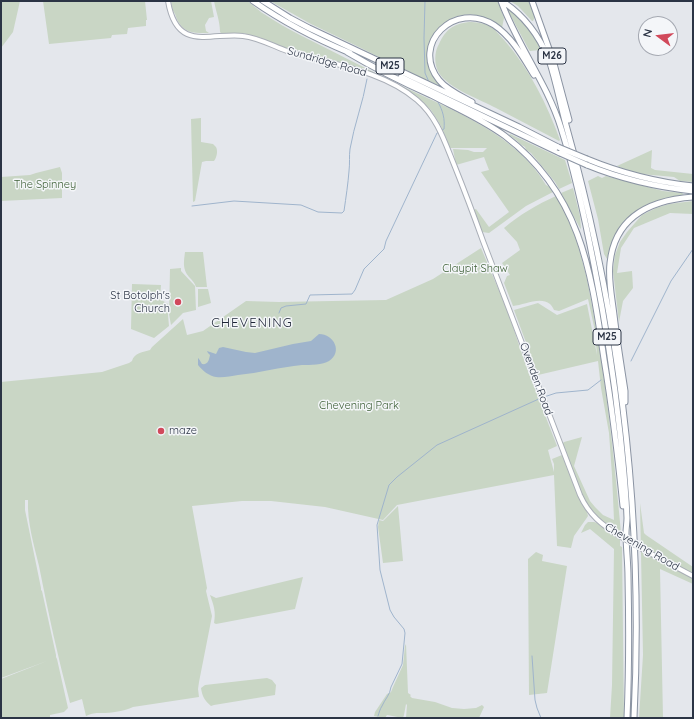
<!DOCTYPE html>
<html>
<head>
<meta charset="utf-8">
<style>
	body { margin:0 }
	#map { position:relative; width:694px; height:719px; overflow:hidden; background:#e4e7ec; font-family:Quicksand,sans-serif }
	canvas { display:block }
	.frame { position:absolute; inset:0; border:2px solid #2b3445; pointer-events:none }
	.north { position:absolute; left:638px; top:16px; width:40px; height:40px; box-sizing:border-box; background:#f4f6f9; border:1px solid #a4a8b1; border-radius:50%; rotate:285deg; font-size:11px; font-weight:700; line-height:16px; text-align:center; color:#2b3445 }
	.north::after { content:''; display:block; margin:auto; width:14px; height:18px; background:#d1495b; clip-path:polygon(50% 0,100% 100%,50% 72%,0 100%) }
</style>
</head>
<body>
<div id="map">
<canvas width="694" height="719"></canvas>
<div class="frame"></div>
<div class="north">N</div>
</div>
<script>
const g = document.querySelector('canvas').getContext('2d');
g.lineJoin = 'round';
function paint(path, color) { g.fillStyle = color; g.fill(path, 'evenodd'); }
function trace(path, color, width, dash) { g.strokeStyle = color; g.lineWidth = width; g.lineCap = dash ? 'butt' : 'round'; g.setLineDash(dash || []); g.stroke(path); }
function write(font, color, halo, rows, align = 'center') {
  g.font = font + ' Quicksand,sans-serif'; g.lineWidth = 3; g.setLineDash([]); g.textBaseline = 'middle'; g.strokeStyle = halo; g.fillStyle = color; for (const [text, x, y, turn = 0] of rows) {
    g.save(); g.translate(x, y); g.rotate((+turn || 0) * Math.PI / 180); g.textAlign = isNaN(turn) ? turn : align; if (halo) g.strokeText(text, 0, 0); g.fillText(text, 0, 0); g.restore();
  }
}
paint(new Path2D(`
	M1,1H20L13,32L1,48Z
	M43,1H145L147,20H146V26L128,28L127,34L112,35L111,38L49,44Z
	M171,1H211L214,17L209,18L205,25L206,31L209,33C196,33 186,34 179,23C176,19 176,14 173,11Z
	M214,1C220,1 243,0 247,1C251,3 259,11 264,14C276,22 288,29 300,35C336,53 371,71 406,88C456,112 517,135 546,185L550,187L553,192L526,206L489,233L482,232L473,210L476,209L489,227L509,212L481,172L489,170L484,157L456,165L453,149L468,150L474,152H483L487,148H450L441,126L431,110L418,99L356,67L332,60L291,50L270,42L261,38L243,33H221L220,32C220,21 216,12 214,1Z
	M270,1H496L498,2L504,18L502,28C494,22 486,16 475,15C449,11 426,33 428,59C429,66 431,73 435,79C437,82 439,84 441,86L406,71L361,48L311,24Z
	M510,1H530C532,8 537,15 533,21H532L518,6Z
	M506,7C524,19 535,35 544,54L540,50L530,51L529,50Z
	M469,22C475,22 484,23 490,26C496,30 500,36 505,41C530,70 547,104 560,140L559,141C538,130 517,119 496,108C481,100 448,88 439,73C434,65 434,52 439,44C446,29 453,24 469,22Z
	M201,118V142L213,144L216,147C218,151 217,157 214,161H206L202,162L195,201L193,202L191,119Z
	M510,134L565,160L572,183L559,189L555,182L531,153L526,150L525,147C521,145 519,143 516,140C514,138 511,137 509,135Z
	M652,150L651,168L655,170L693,174V182L680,181L674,177L641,174L626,170L617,166Z
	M60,167L62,173V198L1,201V177L30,175L36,173Z
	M598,176L602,178L606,176L663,191L682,193L684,195C642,200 617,217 607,259L604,254L598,219L588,181Z
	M573,188L580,216L581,229L580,228L561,193Z
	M556,196C581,237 589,286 597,334C608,400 615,466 621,533C614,529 607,526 600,520C580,503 571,468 562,444L564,442L582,437L574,466L590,501L595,507L603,515L614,520L612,475L609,433L601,388L598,361L538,375L514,310L538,303L557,315L587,304L597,355L595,331L588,299L559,311L554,310C553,308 552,306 550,304C540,296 524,305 513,306L504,283L507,276L510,275L502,263L520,250L517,242L504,228C519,215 538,204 556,196Z
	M693,201V214L670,213L634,228L621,248L617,273L632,271L633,288L623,301L619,322L613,271L615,255L620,242L627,232L642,215L656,208L669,204Z
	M481,248L508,312L526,366L557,446L548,450L554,472V464L552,459L562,455L582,503L587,512L588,516L586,519L574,536L571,548L557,546L554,475L397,505L383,520L325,507L271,501H242L192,506L207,588L206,591L212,616L199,682L198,689L199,697L133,707C124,711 112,713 101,713C94,713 93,713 86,716L82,699L70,703C58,658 48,612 39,566C34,545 27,522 28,500H25V510L41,588V590L42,591L56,655V657L57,659L68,708L64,712L50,715V718H1V679L47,661L1,678V382L102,372L129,363L132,361C134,353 143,352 150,350L152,347L183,319L187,335L203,331L246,301L279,302L386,300L433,279Z
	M185,252H203L207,287H196C195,283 192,280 189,277C182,269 184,261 185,252Z
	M181,268V271L195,286L196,310L183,313L171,325L169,314L170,269Z
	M132,284L161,285L160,299L168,304V315L169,326L154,338L131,329Z
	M198,289H208L211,303L198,307Z
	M640,503L644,533L646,535L693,567V584L660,569L663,718H639L643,655Z
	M398,506L403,561L383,563L378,527L379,520L383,521Z
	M588,522H594L597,523L620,539V546L622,547L624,718H610L612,685L614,549L590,529L581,533L585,525Z
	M536,552L543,555L542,561L567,566L547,693L529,695L528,559Z
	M303,577L295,609L216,624L214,623C216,612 214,606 210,595L216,598Z
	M406,644L408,693L411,695L410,696L412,698L435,702L452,708L464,709L476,708L482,705L484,707L479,718H406L407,705L406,704L404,715L403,718L387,715L385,718L374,716L375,712L387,694L391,692L393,687L403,665L405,646Z
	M267,678L272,680L276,685L275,695L214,705L211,706C205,701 202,696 201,688L205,685Z`), '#c9d6c5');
paint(new Path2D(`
	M319,334C334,334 343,352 329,361C323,365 310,365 302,365C280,367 259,373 238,375C231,376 223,378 216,377C209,376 203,371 198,365V358L199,359L202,364C208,365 209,360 210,355L208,353L207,351L216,354L219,348L223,347L246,352L255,353L293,344L311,341Z`), '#9fb4cc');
trace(new Path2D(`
	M425,1L424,38L425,73L429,82
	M438,102C443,111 445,119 444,129L442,130
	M192,206L234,201L301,205L318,212L342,213L344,211C346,197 348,184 349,171C350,163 349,156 350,149C354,125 363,103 367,79
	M279,313L281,308L286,306L306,304L310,295L352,294L355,290L364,269L384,249L386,241L437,133L439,132
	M631,361L671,281L693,249
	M544,397L556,393L588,390L601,380
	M532,656L535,700L537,708L541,718
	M378,716C379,713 380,709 382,706C385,699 390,695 391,687L402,664L405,633L404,629L394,617L390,610L380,570L377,525L389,485L397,477L437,445L541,398`), '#9fb4cc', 1);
const secondary = new Path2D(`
	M168,1C170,13 174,28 187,34C202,41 227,33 243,36C259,38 273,46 287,51C330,64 382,70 417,100C438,118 445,143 455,167C465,192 474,216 483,241C515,325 547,410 580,495C589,515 602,525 621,537
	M642,549L693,576`);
const highway = new Path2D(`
	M253,1C283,22 316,39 350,53
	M263,1L290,18L309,28L519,127L558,147
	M501,1C517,45 547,83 561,128C575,172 585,219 594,265C605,320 614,377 620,433C623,461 626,490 627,518C627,523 626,528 626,533C626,548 628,562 628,577C629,624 629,671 627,718
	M502,1C525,16 539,35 549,60C556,81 560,103 566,125C620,317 644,518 634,718
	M532,1L553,60L569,120
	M347,52C374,68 402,82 431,95C456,108 482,119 505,136C581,194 591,271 604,359C612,408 618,457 623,506
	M401,77L560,153
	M472,102C461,96 447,90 439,80C410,44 455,0 494,25C512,37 523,57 534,75
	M587,159C621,173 656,182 693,186
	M587,165C621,179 657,187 693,191
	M625,402V391C621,365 617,340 614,315C612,298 608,280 610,263C615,216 651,200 693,197`);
trace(secondary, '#a9aeb7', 6);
trace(highway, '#8b94a3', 7);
trace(secondary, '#fff', 4);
trace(highway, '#fff', 5);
const secondaryBridge = new Path2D(`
	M621,537L642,549`);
const highwayBridge = new Path2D(`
	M558,147L587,159
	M560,153L587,165`);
trace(secondaryBridge, '#a9aeb7', 6, []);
trace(highwayBridge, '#8b94a3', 7, []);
trace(secondaryBridge, '#fff', 4);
trace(highwayBridge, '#fff', 5);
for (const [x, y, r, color] of [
	[178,302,4,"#d1495b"],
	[161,431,4,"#d1495b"]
]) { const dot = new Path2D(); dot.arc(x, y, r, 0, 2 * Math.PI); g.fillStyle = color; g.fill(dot); trace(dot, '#f4f6f9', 1.5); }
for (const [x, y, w] of [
	[552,56,28],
	[390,66,28],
	[607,337,28]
]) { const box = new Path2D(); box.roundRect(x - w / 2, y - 8, w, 16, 3); g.fillStyle = '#f4f6f9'; g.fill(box); trace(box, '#2b3445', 1); }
write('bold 10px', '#2b3445', null, [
	["M26",552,56],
	["M25",390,66],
	["M25",607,337]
]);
write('11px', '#2b3445', '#f4f6f9', [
	["Sundridge Road",327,62,16],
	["Ovenden Road",536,379,70],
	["Chevening Road",642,547,30]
]);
write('11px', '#3f6138', '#f4f6f9', [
	["The Spinney",45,185],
	["Claypit Shaw",475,269],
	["Chevening Park",359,406]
]);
write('11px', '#2b3445', '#f4f6f9', [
	["St Botolph's",170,296],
	["Church",170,309],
	["maze",169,431,"left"]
], 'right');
g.letterSpacing = '1px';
write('13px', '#1d2536', '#f4f6f9', [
	["CHEVENING",252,323]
]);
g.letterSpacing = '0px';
</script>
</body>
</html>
